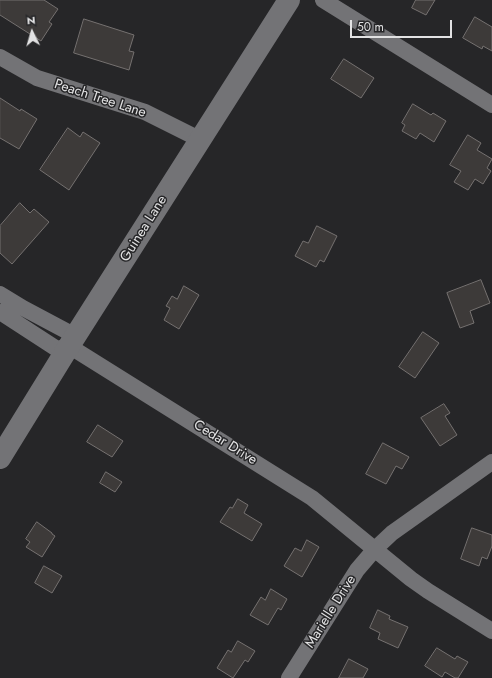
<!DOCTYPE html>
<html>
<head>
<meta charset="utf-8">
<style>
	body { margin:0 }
	#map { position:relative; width:492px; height:678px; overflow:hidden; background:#262628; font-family:Jost,sans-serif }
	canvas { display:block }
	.north { position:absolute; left:12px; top:12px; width:40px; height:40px; -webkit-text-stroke:3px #262628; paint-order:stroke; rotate:355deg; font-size:11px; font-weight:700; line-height:16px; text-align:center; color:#e2e2e3 }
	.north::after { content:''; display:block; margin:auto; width:14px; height:18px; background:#e2e2e3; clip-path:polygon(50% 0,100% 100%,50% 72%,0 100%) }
	.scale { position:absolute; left:350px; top:20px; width:102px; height:18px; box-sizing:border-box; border:2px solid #e2e2e3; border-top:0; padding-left:5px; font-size:12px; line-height:14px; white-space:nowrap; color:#e2e2e3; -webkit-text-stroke:3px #262628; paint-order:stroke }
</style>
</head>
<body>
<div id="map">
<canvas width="492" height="678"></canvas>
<div class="north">N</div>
<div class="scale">50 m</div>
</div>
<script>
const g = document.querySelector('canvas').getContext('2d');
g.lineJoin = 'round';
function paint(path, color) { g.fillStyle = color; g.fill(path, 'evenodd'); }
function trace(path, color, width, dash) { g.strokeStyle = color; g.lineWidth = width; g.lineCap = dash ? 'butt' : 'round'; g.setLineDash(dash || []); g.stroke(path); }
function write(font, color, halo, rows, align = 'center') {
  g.font = font + ' Jost,sans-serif'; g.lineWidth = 3; g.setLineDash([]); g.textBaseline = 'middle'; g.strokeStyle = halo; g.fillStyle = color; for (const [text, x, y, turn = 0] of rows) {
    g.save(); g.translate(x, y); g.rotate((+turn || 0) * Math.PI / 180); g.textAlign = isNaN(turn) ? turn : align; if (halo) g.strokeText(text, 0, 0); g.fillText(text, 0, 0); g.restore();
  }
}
const building = new Path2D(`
	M0,0H44L58,9L49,22L52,24L41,41L0,15Z
	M416,0H435L426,15L412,8Z
	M475,17L492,27V51L483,46L482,49L463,38Z
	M84,19L134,35L129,51L134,52L129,70L74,53Z
	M344,59L374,78L361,98L331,79Z
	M0,98L20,111L21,109L37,119L19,149L0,138Z
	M413,104L431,115L433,113L446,121L434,142L420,133L416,139L402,131L405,125L402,123Z
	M68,128L80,137L83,132L100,143L69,190L40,170Z
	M468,135L481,143L477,150L492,159L487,168L491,171L483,184L475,179L468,190L454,182L461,171L450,165Z
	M20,203L30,213L34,209L49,222L12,264L0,253V226Z
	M317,226L337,236L324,262L320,260L316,267L295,256L303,241L308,243Z
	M481,280L490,303L470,311L474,323L460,328L447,293Z
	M184,286L199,295L179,329L164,320L170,308L166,306L172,296L177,299Z
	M423,332L439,343L415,378L399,367Z
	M444,404L450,413L445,416L457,435L440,446L421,418Z
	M98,425L123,441L112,457L87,442Z
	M383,443L409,457L402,469L396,466L386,484L366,474Z
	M106,472L122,482L115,492L100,483Z
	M238,499L248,505L244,513L262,524L252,541L220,522L230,507L232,508Z
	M37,522L52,533V534L55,536L42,557L26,547L30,542L26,539Z
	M472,528L492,535V546L487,559L482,557L479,566L461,559Z
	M307,540L319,547L302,577L284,566L295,548L301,551Z
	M44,566L62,576L52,593L35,583Z
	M271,589L287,599L281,610L278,608L268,625L250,615L261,597L265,600Z
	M378,610L390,616L389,619L408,627L398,648L378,639L380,633L370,628Z
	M238,641L255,651L248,662L245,660L233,678L217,668L228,650L231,652Z
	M437,648L455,659L457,656L468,662L458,678H455L445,672L442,677L425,666Z
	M349,659L368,669L363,678H339Z`);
paint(building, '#3d3a39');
trace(building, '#757170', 1);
trace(new Path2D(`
	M323,0L492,105
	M0,57L37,78L145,112L201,140
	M0,294L23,308L70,333L69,346
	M0,312L57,349L69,346
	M69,346L312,498L411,579L428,591L492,631
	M289,678L357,570L375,549L392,533L492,462`), '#737376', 16);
trace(new Path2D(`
	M0,458L69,346L289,0`), '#737376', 22);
write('14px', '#e2e2e3', '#262628', [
	["Peach Tree Lane",100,99,18],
	["Guinea Lane",144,229,-58],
	["Cedar Drive",225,443,32],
	["Marielle Drive",331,612,-58]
]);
</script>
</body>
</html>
